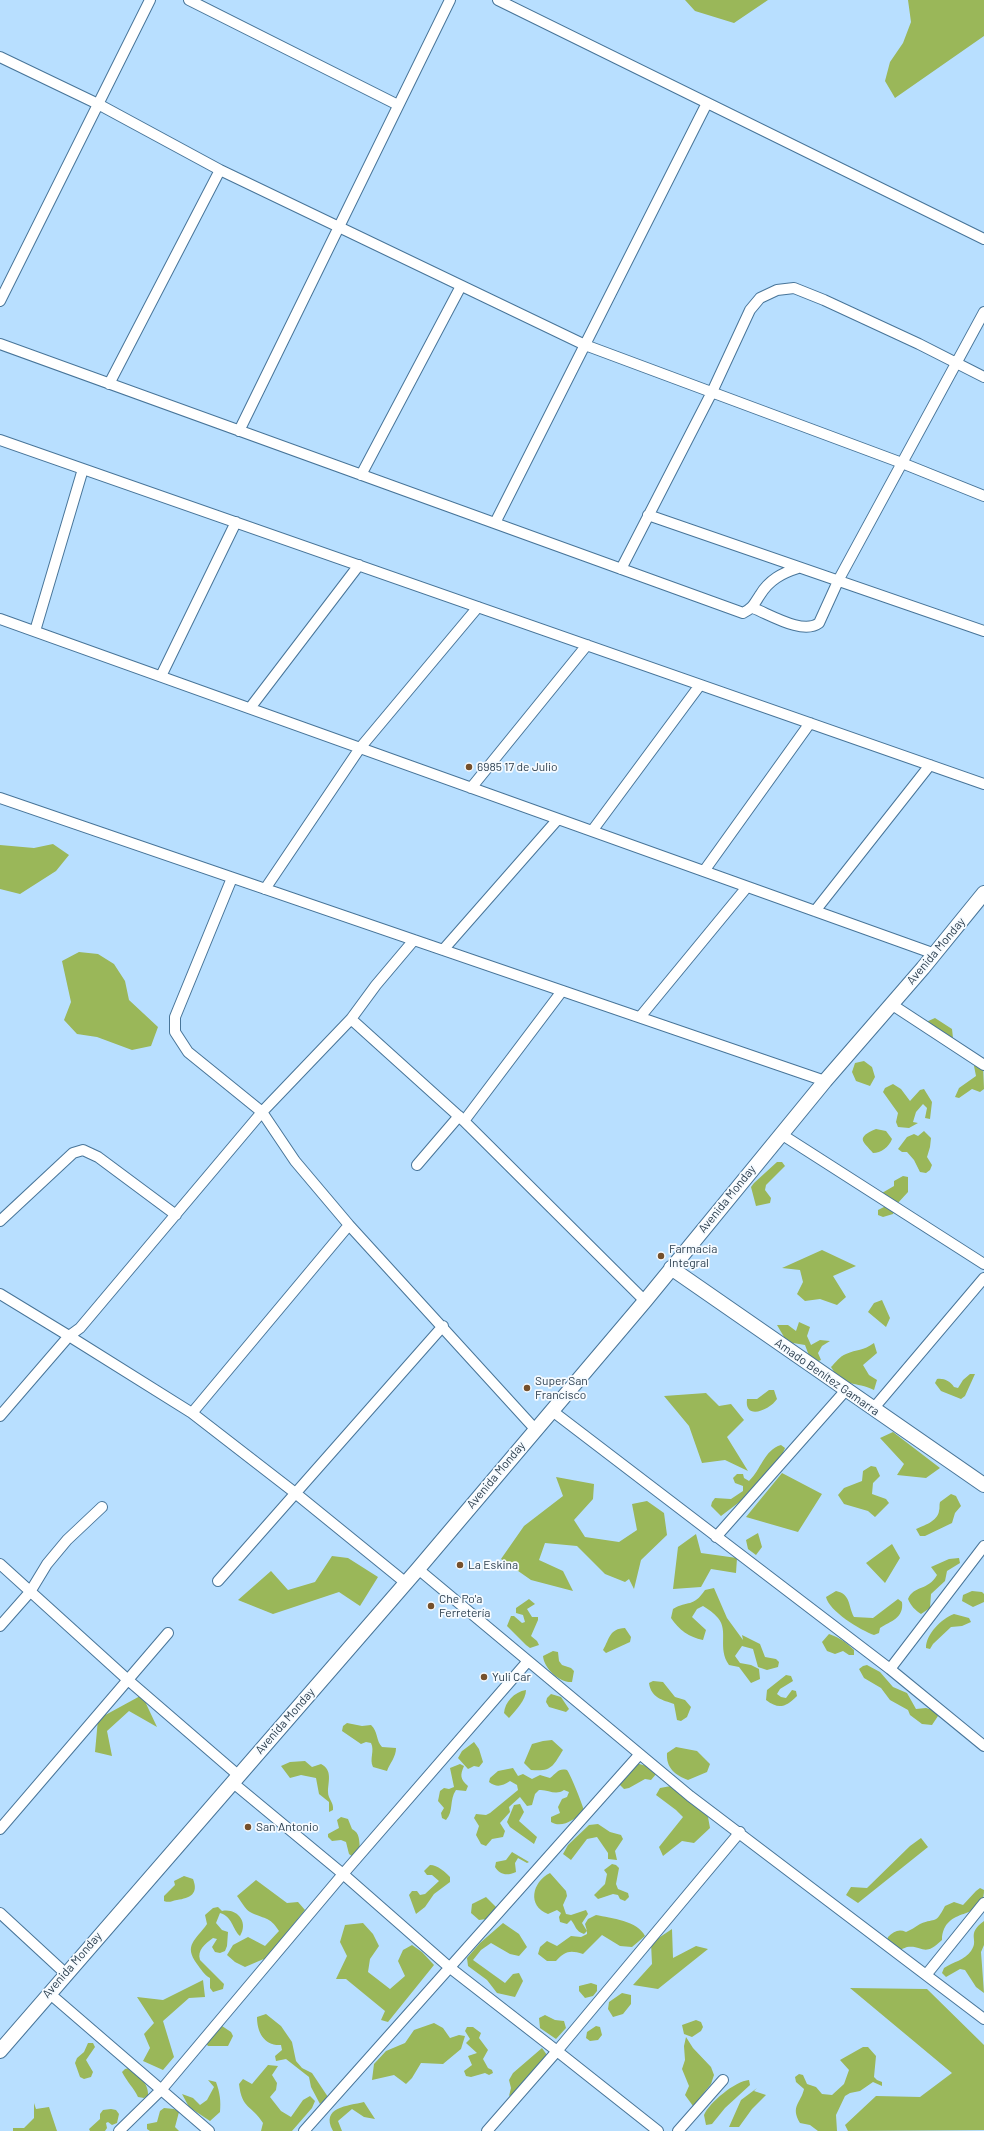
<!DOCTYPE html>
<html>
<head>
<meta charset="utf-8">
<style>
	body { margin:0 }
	canvas { display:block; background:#b8dfff }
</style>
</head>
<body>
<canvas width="984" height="2131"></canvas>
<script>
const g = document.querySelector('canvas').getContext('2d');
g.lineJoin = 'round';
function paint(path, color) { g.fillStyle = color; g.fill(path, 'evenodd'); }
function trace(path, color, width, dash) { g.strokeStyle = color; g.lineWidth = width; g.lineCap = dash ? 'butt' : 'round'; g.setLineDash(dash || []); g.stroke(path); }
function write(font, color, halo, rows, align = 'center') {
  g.font = font + ' Barlow,sans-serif'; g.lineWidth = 3.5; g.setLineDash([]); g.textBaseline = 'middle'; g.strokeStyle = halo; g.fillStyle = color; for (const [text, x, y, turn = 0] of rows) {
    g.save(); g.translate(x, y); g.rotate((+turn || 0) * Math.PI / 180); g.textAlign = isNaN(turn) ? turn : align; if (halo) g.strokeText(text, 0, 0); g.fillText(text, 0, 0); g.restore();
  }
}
paint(new Path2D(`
	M685,0H768L734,23L695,11Z
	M908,0H984V36L895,98L885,81L890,62L903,43L911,22Z
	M53,844L69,855L56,871L20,894L0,889V845L34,848Z
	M79,952L98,954L114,964L125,981L129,1000L158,1027L151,1046L132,1050L97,1037L77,1034L64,1020L71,1002L62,961Z
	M935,1018L952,1029L953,1038L950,1041C935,1037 928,1039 926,1022Z
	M864,1061L872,1067L875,1077L870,1086L856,1081L852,1072L855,1063Z
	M979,1064L983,1066L984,1089L980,1092L972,1089L959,1098L955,1097L959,1088L976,1076L974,1066Z
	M893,1084L901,1089L910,1101L920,1090L924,1089L932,1102L930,1119L925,1118L927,1108L923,1104L916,1112L913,1122L918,1123L909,1128L898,1127L896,1122L898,1113L883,1092L885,1088Z
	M876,1129L886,1131L892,1139C889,1147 881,1153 873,1153C863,1141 855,1138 876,1129Z
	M924,1131L931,1138L930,1147L927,1157L932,1165L930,1170L926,1173L920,1172L914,1160L907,1152H902L898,1149L907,1137L914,1134L918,1136Z
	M777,1162H782L785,1166L766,1185L765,1190L771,1198L770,1203L756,1206L751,1187L754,1183Z
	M903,1176L908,1177V1192L897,1204L893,1214L883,1217L878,1215V1210L886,1206L882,1193L894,1186V1181Z
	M822,1250L856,1266L833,1276L846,1297L837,1305L820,1299L805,1301L797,1294L803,1282L800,1270L782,1268Z
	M882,1300L890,1318L886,1327L868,1312L874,1303Z
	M799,1322L810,1327L807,1336L811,1345L820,1340L830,1341L822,1346L818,1353L821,1360L812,1364L805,1345L787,1342L777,1325H788L796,1331Z
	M874,1343L877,1353L863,1365L869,1375L877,1380L874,1390C856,1381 843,1388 831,1367C835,1363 840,1356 846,1354C857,1349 863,1351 874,1343Z
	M970,1374H975L965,1396L961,1399L941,1391L935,1383L937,1379C944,1378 950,1381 954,1387L958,1388L963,1380Z
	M769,1390H774L777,1399C770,1410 744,1421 747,1399H757Z
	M706,1393L719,1406L731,1404L744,1420L727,1437L748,1471L725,1460L702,1463L689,1426L664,1396Z
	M893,1432L940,1468L926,1478L897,1475L904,1464L880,1438Z
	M781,1445L785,1448L779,1462L750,1494L721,1516L711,1506L712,1502L715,1498L731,1499L743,1491V1486L735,1483L733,1478L737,1474H743L744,1478L749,1481C761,1470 764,1450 781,1445Z
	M871,1466L876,1467L880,1476L873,1483L872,1494L886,1499L889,1503L875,1517L868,1511L844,1504L838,1495L844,1488L862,1481L863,1471Z
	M782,1473L822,1494L798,1532L746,1517Z
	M556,1477L594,1484L593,1499L574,1520L585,1537L619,1542L637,1530L632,1504L647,1501L664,1513L667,1535L641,1560L634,1589L629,1579L625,1582L605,1574L577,1546L545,1543L539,1560L563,1571L573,1591L531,1580L501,1559L524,1526L563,1496Z
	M951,1494L956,1496L961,1506L955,1513L952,1523L925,1536H920L916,1529C923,1526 938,1521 939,1511C940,1508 939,1505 940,1502Z
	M758,1533L762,1547L756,1555L748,1549L746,1540Z
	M696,1534L701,1553L737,1558L736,1573L711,1569L701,1587L673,1589L678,1547Z
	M892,1544L900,1558L885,1583L866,1563Z
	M332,1556L348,1558L378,1577L360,1606L339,1592L273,1614L238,1600L271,1571L288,1590L315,1582Z
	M959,1558L960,1563L947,1571L945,1581L931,1594L930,1608L921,1614C915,1610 911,1606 908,1599C914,1585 928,1591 937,1575L931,1567L949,1559Z
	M714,1588L727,1618L743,1640L742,1635L760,1644L765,1657L776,1659L779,1662L778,1667L767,1670L758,1667L753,1649L742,1646L735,1656L740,1663L751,1665L759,1669L760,1679L751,1683L739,1667L729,1665C717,1648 729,1631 718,1618C714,1613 708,1609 703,1606L697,1609L692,1617L706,1630L703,1640C689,1637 679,1630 671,1618L673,1609C688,1600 693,1608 705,1590Z
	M836,1591C851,1594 848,1606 854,1617L873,1618L898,1599L902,1602C904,1618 891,1621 880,1628L879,1633L874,1635C860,1630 829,1611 826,1597Z
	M972,1591L982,1592L984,1594V1602L973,1607L962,1601L963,1595Z
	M529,1599L535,1604L527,1609L532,1617H538V1620L531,1636L537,1641L539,1645L530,1648L526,1645L507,1626L511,1616H514L522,1623L525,1622L523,1615L516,1613V1608Z
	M954,1614L969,1618L971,1622L962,1626L951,1627L933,1644L930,1649L926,1648C926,1634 941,1619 954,1614Z
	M625,1628L631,1637L630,1642L606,1653L603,1650C610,1638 609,1629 625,1628Z
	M829,1634C840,1638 846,1642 854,1650V1655H849L843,1651L835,1654L827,1651L822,1642Z
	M553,1651L558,1652L559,1661L562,1665L571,1668L574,1671L572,1682C560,1683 544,1669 543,1656Z
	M867,1665L880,1672L893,1687L907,1693L916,1709L926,1708L936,1711L938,1716L932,1725L922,1724L910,1715L908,1710L890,1700L881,1688L864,1678L859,1669L863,1666Z
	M786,1675L791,1676L793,1681L780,1689L777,1694L781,1697L786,1698L792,1690L796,1691L797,1696C786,1707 779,1710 766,1700L767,1690Z
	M653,1681L663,1682L675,1697L685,1700L691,1707L687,1717L681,1721L677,1720L674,1704C663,1700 651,1698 649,1683Z
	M526,1690C526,1700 516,1710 509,1718L504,1713C505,1702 514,1692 526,1690Z
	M551,1694L561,1697L569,1709L566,1712L549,1707L546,1702L547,1698Z
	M142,1695L157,1727L129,1711L107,1731L112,1756L95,1752L98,1719Z
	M347,1723L362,1726L371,1725C378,1731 376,1741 382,1747L396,1748C396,1757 390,1763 387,1771L373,1767C369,1759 375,1751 371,1743L366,1742L361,1744L342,1731L343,1726Z
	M552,1740L563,1750C553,1766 552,1772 531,1770L524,1763L532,1744L543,1741Z
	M474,1742L479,1749L483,1762L479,1767L474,1766L468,1769L458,1758L462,1751Z
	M676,1747L697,1751L710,1764L707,1772L688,1780C675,1775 666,1768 667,1753Z
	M305,1761L312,1767L321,1764C333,1770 328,1782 328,1792C328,1799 334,1802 333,1810L329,1812V1802L319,1794L316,1778L301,1775L290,1778L281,1766L290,1762Z
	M636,1763L650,1767L657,1773L651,1780L645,1779L629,1788L624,1789L620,1785V1780Z
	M460,1764L464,1766C460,1775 460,1779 468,1786L466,1791L456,1790C449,1800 454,1811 446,1820L442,1818L441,1813L444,1808L438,1801L440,1791L444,1788L449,1789L454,1787L450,1768Z
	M513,1768L518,1776L523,1774L532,1779L540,1775L550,1778C557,1773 558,1768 567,1770C570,1773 584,1808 584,1811C575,1819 562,1829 551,1822V1817L560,1813L558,1807L562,1799L567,1797L569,1792L564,1790C555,1796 548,1789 539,1790L535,1794L532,1805L527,1806L520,1797L509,1807L510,1812L500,1823L505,1831L503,1837L492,1839L486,1846L481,1844L476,1835L479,1826L474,1818L476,1814L486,1815L490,1813L518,1790L517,1785L510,1781C502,1786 497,1788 489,1782L490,1778L498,1771Z
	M671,1786L697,1806L708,1817L710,1828L694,1843L682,1841L663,1856L659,1847L683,1817L676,1810L656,1795L660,1788Z
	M520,1804L524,1812L519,1821L537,1837L534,1844L510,1827L507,1822L514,1805Z
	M341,1817L348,1819L352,1829C360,1833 359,1840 360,1849L353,1857L349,1854L346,1842L341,1840L332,1841L328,1837V1834L339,1828L337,1820Z
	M598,1824L610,1832L621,1835L623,1839L615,1851L617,1860L608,1859V1853L597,1837L587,1839L571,1860L563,1854L568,1845L589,1825Z
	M921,1838L928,1847L858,1903L846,1895L851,1887L867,1888L910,1846Z
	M512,1852L529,1862L527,1863L518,1858L515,1863L516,1872C507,1876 500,1875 495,1867L496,1862L506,1860Z
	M612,1864L616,1865L619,1868L616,1884L618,1889L628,1893L629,1897L625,1901L620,1899L618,1895L613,1894L598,1899L594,1895L605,1884L607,1874L604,1870Z
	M430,1865C438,1865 445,1872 450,1877V1882L434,1894L425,1907L416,1914L409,1895L412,1891H417L420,1895L425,1894L439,1881L432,1875H427L424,1871Z
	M550,1873L566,1891L567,1896L563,1905L566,1914L571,1915L586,1910L588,1914L582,1923L587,1931L585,1924L588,1919L596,1915C611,1918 638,1921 645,1936L632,1947L620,1946L602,1935L583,1954C570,1950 565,1951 556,1961H547L538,1954L540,1947L547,1941L557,1946L571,1936L581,1937L587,1934V1931L584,1934C575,1931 576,1926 571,1920L567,1924L560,1922L559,1917L561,1913L557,1910L548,1914C527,1906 532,1882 550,1873Z
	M184,1876L193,1879C199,1894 190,1898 177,1900C171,1901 170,1903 164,1901V1896L175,1885L174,1881Z
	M256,1880L287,1903L298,1902L305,1910L266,1958L245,1967L235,1962L227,1955L233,1945L248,1937L265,1946L279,1931C270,1916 263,1919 250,1912C245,1909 241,1901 237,1896Z
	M980,1888L984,1890C984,1923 944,1904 942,1940C923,1958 924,1945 907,1947C904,1948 900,1950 897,1950L887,1941L888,1937C894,1931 899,1929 906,1932C911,1930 915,1927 920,1924C937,1917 935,1925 945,1906L954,1902L963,1905L976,1891Z
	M486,1897L496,1907V1911L486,1919L479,1920L471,1913L472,1904Z
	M218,1907L222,1911C237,1908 249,1922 240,1936C232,1929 233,1917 220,1913L216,1923L222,1930L228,1932L227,1946L225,1951L220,1953L215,1952L212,1947L217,1939L213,1938C205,1944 197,1950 200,1960L224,1984L223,1989L213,1992L210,1988V1978C204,1975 201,1969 197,1964C183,1945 196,1940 207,1924L205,1915L213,1908Z
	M984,1921V1945L981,1952L984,1993L976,1987L965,1970L960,1969L946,1977L942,1973L944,1968C953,1962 965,1960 971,1951C980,1939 965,1935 984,1921Z
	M363,1923L373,1934L379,1946L370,1959L368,1972L390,1989L405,1976L398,1961L403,1950L412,1945L422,1952L434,1965L388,2022L381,2020L385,2011L346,1979H336L347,1956L340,1942L345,1925Z
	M503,1923L519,1934L527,1947L519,1956L510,1954L491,1943L481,1950L473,1960L505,1983L513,1974L519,1973L523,1981L515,1997L497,1993L487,1980L468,1966L467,1958L480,1943Z
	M672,1929L673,1958L696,1946L708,1949L658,1989L633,1985L652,1964L651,1943Z
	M203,1980L205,1997L189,1998L163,2021L174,2057L163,2070L143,2061L150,2048L144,2034L154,2023L137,1997L163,2000Z
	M591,1983L597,1985V1991L593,1996L585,1998L579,1991V1986Z
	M850,1988L927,1989L984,2045V2130L848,2131L845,2125L876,2096L920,2097L952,2073Z
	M622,1993L631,1995V2004L623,2014L613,2017L608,2009L609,2002Z
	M266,2014L281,2026L292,2042L296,2061L302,2068L312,2073L328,2097L320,2104L311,2087L309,2077L286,2059L276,2061L275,2056L282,2050L281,2045C264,2046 257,2032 257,2017Z
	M545,2015L555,2020L564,2021L566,2028L556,2039L540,2028L539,2018Z
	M696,2020L701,2022L703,2027L701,2031L692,2037L684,2034L682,2025Z
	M434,2023L443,2028L450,2038L459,2035L465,2036L461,2049L443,2064L421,2063L412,2078L406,2084L394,2075L372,2080L374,2064L386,2051L405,2043L414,2030Z
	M222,2026L231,2032L233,2036L228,2046H208L205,2042Z
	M596,2026L600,2027L602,2035L598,2040L590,2041L586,2038L587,2032Z
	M467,2027H473L481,2033L479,2038L488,2050L483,2059L488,2068L492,2070L493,2073L489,2075L485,2073L471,2077L466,2076L464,2071L472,2065L468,2056L477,2053L466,2043L470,2039L465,2031Z
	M686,2037L693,2048L711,2067L714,2075L711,2084L693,2106L685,2095L689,2086L682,2069L685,2060L684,2046Z
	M88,2043H93L95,2047L86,2060L93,2072L91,2077L84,2079L80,2077L75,2063L77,2058L84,2052Z
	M863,2047H868L876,2056L874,2077L877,2080L882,2082V2086L873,2082L860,2091L850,2093L845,2096L836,2115L837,2131H818L810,2125L800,2123C790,2106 801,2103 804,2089L796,2082L795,2077L799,2074L803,2075L807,2084L816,2087L822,2094L832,2095L844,2084L849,2070L840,2060Z
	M542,2048L547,2055L519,2091L509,2096L511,2088L509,2080L513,2073Z
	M268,2065L278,2066L272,2075L277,2083L276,2090L270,2097L281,2111L291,2117L303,2100L310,2096L315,2101L312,2108L292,2131H261L263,2123C252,2105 242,2110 239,2084L243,2079L252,2084Z
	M129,2068C138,2074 149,2084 148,2095L144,2098L138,2097C134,2088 127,2082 122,2072L125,2069Z
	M208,2080L216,2082C220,2093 221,2101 220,2112L210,2121L189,2107L182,2094L193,2098L200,2105L207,2100L214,2087Z
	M749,2080L750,2085L725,2108L712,2124L706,2125L704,2115C709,2103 735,2081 749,2080Z
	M757,2088L754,2091L766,2095L752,2109L739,2127H729L741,2100Z
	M364,2102L375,2119L364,2117L352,2109L338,2121L342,2131H333C320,2107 348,2106 364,2102Z
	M34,2103L36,2109L49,2107L57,2131H13V2128H24L34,2118Z
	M164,2108L174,2109L179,2112L175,2127L179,2131H150L147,2129V2124L157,2122L160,2111Z
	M111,2109L116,2110L119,2114L117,2123L112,2125L108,2122L106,2123L107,2128L105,2131H90L89,2129L100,2119V2114L103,2110Z`), '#9ab759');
const minor = new Path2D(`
	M189,0L398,105
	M498,0L984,239
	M0,57L98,104L220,170L585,345L902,463L984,496
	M0,301L150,0
	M0,344L743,613C753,608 754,604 760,595C769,580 782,573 798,568
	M109,384L220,170
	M239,431L450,0
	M0,440L984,784
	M361,475L461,286
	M648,515L984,631
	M495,523L707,103
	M621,569L712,392L750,310L760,298L777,290L794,288L824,300L919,344L984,377
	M753,608C771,615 803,635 819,623L839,579L984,312
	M0,619L935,954
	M35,631L83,469
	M161,676L236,522
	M250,708L359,565
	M471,788L587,645
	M0,798L825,1081
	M592,831L700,685
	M704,871L810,723
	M232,878L175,1017V1032L188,1052L262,1112L295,1161L349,1225L535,1429
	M265,889L360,748L478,607
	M815,911L930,765
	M443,950L558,819
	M891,1004L984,1065
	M640,1017L747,887
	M351,1019L464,1121L645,1301
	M464,1121L562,991
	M781,1134L984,1264
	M417,1165L459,1116
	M0,1221L73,1153L83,1150L98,1157L176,1215
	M0,1294L69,1336L192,1413L294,1492L406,1583
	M873,1409L984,1278
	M551,1410L890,1669L984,1746
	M192,1413L349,1225
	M0,1416L69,1336L80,1328L262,1112L351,1019L376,985L414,940
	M716,1537L846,1390
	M0,1564L128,1680L238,1775
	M418,1569L690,1796L984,2019
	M218,1581L443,1326
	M0,1626L30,1592L47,1564L67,1540L102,1507
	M890,1669L984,1546
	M232,1782L343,1874L449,1967L557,2051L740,1832
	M0,1829L168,1633
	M0,1913L65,1973
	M926,1975L984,1903
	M49,1993L209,2131
	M119,2131L162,2089L343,1874L528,1661
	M304,2131L639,1755
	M487,2131L557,2051L658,2131
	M678,2131L723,2080`);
const secondary = new Path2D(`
	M671,1268L984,1485
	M0,2051L418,1569L645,1301L825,1081L923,968L984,893`);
trace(minor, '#487599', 12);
trace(secondary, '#487599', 16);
trace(minor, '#fff', 10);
trace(secondary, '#fff', 14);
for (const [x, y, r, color] of [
	[469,767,4,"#75502c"],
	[661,1256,4,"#75502c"],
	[527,1388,4,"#75502c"],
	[460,1565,4,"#75502c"],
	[431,1606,4,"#75502c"],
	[484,1677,4,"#75502c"],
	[248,1827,4,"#75502c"]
]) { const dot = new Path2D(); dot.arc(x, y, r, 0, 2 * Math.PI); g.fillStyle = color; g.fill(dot); trace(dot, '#f6fbff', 1.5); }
write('12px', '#2b3e4e', '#f6fbff', [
	["6985 17 de Julio",477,767],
	["Farmacia",669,1249],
	["Integral",669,1263],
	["Super San",535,1381],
	["Francisco",535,1395],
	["La Eskina",468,1565],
	["Che Po'a",439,1599],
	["Ferretería",439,1613],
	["Yuli Car",492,1677],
	["San Antonio",256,1827]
], 'left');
write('12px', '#2b3e4e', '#f6fbff', [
	["Avenida Monday",936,951,-50],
	["Avenida Monday",727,1199,-51],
	["Amado Benítez Gamarra",827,1377,35],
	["Avenida Monday",496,1475,-50],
	["Avenida Monday",285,1721,-49],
	["Avenida Monday",72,1965,-49]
]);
</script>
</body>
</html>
